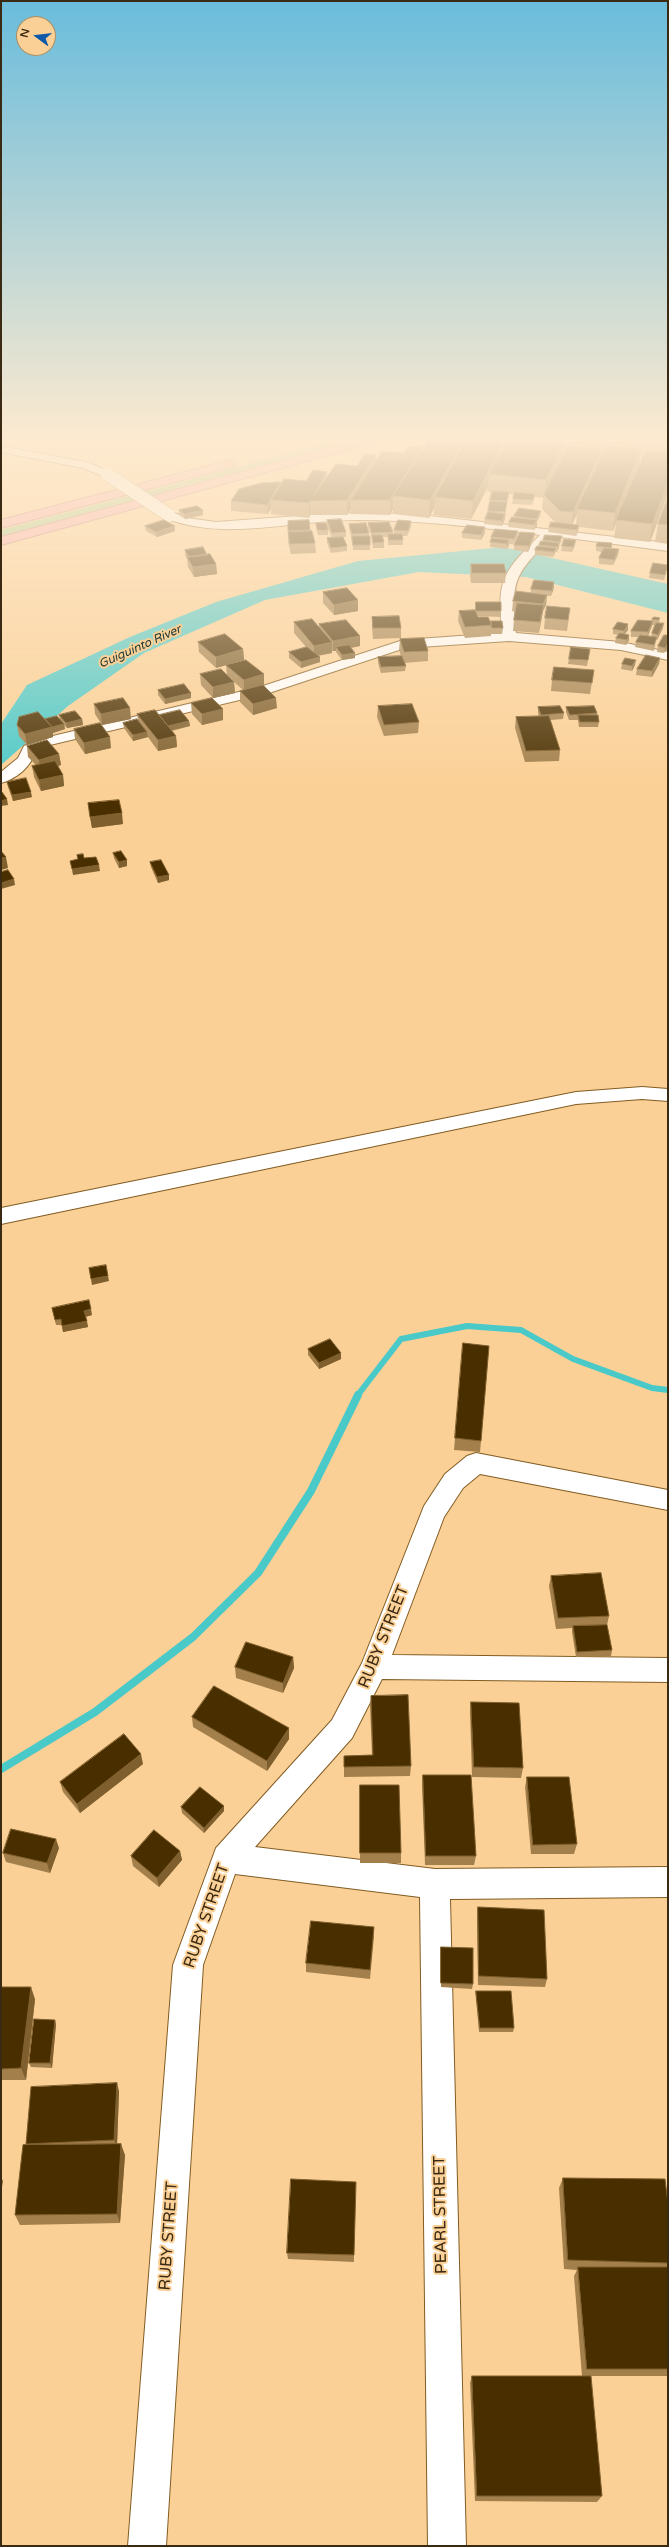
<!DOCTYPE html>
<html>
<head>
<meta charset="utf-8">
<style>
	body { margin:0 }
	#map { position:relative; width:669px; height:2547px; overflow:hidden; background:#fbd096; font-family:"Varela Round",sans-serif }
	canvas { display:block }
	.frame { position:absolute; inset:0; border:2px solid #3b2a13; pointer-events:none }
	.north { position:absolute; left:16px; top:16px; width:40px; height:40px; box-sizing:border-box; background:#fbd096; border:1px solid #ae8e62; border-radius:50%; rotate:285deg; font-size:11px; font-weight:700; line-height:16px; text-align:center; color:#3b2a13 }
	.north::after { content:''; display:block; margin:auto; width:14px; height:18px; background:#0f59a8; clip-path:polygon(50% 0,100% 100%,50% 72%,0 100%) }
</style>
</head>
<body>
<div id="map">
<canvas width="669" height="2547"></canvas>
<div class="frame"></div>
<div class="north">N</div>
</div>
<script>
const g = document.querySelector('canvas').getContext('2d');
g.lineJoin = 'round';
function paint(path, color) { g.fillStyle = color; g.fill(path, 'evenodd'); }
function trace(path, color, width, dash) { g.strokeStyle = color; g.lineWidth = width; g.lineCap = dash ? 'butt' : 'round'; g.setLineDash(dash || []); g.stroke(path); }
function write(font, color, halo, rows, align = 'center') {
  g.font = font + ' "Varela Round",sans-serif'; g.lineWidth = 4; g.setLineDash([]); g.textBaseline = 'middle'; g.strokeStyle = halo; g.fillStyle = color; for (const [text, x, y, turn = 0] of rows) {
    g.save(); g.translate(x, y); g.rotate((+turn || 0) * Math.PI / 180); g.textAlign = isNaN(turn) ? turn : align; if (halo) g.strokeText(text, 0, 0); g.fillText(text, 0, 0); g.restore();
  }
}
paint(new Path2D(`
	M335,441H352L1,536V530Z`), '#a1cc89');
paint(new Path2D(`
	M503,547L668,584V613L526,577L419,572L265,600L144,653L68,706L1,765V724L27,685L130,637L216,602L358,561Z`), '#4ac9c9');
trace(new Path2D(`
	M357,1396L401,1339L467,1326L521,1330L573,1359L652,1388L668,1390`), '#4ac9c9', 6);
trace(new Path2D(`
	M1,1769L95,1712L193,1637L258,1573L311,1491L358,1395`), '#4ac9c9', 8);
const minor = new Path2D(`
	M1,446L90,463L113,474L107,478L83,468L1,452Z
	M169,511L187,518L216,522L338,513L412,514L668,543V551L553,536C514,575 511,579 516,633L621,642L668,652V660L621,650L509,641L405,648L269,693L50,745L35,752C31,767 16,779 1,783V772L18,758L24,746L40,739L260,687L403,640L502,633C497,579 502,573 540,535C479,527 418,520 356,520C292,520 226,542 165,518L163,515Z
	M642,1087L668,1089V1101L642,1099L576,1104L1,1224V1208L576,1092Z
	M476,1453L668,1490V1510L480,1474L463,1488L444,1517L392,1655L668,1658V1682L382,1679L352,1738L255,1847L435,1869L668,1867V1897L450,1899L466,2546H428L420,1897L235,1874L203,1965L166,2546H128L173,1965L216,1848L332,1720L362,1663L424,1506L445,1474L467,1456Z`);
const highway = new Path2D(`
	M357,441H375L373,443L1,545V537Z
	M231,460L237,464L235,466L1,528V520Z`);
trace(minor, '#825c23', 2);
trace(highway, '#b87c78', 2);
paint(minor, '#fff');
paint(highway, '#fba8ae');
const minorBridge = new Path2D(`
	M107,474L169,515`);
trace(minorBridge, '#825c23', 14, []);
trace(minorBridge, '#fff', 13);
paint(new Path2D(`
	M428,441H465V443L466,441H668V493L650,542L614,538L616,523L613,531L579,527L578,531L576,536L548,532L549,527L556,523L542,509L543,498L534,497L532,505L512,504L513,499L514,495L509,494L505,514V519L502,526L484,524L485,519L488,512L492,492H487L488,487L471,519L434,515V508L429,518L393,514V509L390,515L350,514L351,509L347,515H310L309,518L271,514V508L268,514L231,511V501L281,484L306,481L327,476L357,466L376,455V461L404,453L422,447V451ZM640,458H643L639,467ZM577,514L576,525H572Z
	M668,497V544L655,542L658,524Z
	M179,510L203,515L185,519L179,515Z
	M514,516H540L537,521V526L534,530L508,527L509,522L514,517Z
	M309,520L310,531L315,543L316,553L291,554L288,542V521Z
	M327,520L346,532V537H343L347,546V551L331,553L327,543V538H332L328,529V535H318L316,528V523L327,524Z
	M411,521V526L407,536H402L403,545H388V537H383L384,542V548H373L372,538L368,528V523L393,532V534H394V530Z
	M349,524L369,533L370,550H353L352,539L349,529Z
	M145,526L175,531L157,537L146,531Z
	M462,533H485L481,540L462,538Z
	M535,533L534,538L528,552L514,550V545Z
	M545,535L561,541L557,552H555L553,557L535,555V550L543,541Z
	M517,536L513,544H509L507,549L490,547L491,537Z
	M612,543V549L618,555L613,565L599,564V558L602,552L596,551V546Z
	M575,545L572,552L561,551L562,546Z
	M185,550L207,555L216,564L217,574L194,577L188,567L187,559L185,555Z
	M471,564L506,573L505,583H471L470,575Z
	M668,565L664,580L649,578L650,573Z
	M554,588L551,596H547L546,605L543,611L539,633L513,631L514,620L516,612L512,611L513,601L531,593V589Z
	M323,592L358,600V611L334,615L323,603Z
	M476,602L501,611V617L478,616V617L491,623V621L503,628L502,634H492L491,632V636L465,638L458,621L459,611L476,612Z
	M372,617L401,628V638L373,639L372,627Z
	M545,618H569L567,631L544,629Z
	M660,618L659,623L663,628L657,640H656L654,651L635,647L636,642L639,637H631V631L652,621V619ZM652,625H655L652,633L651,637L648,636Z
	M294,622L319,628V624L360,646L351,648L355,658L342,660L336,652V651H332V653L318,656L320,657V662L301,668L289,658V652L306,647L294,633Z
	M628,624V630L625,634L629,635V640L626,645L615,643L616,638L618,635L613,634V629Z
	M668,635L664,653L657,652L658,646Z
	M400,639L428,651V661L404,663L406,666L405,671L381,673L378,663V657L401,656L399,650Z
	M198,642L243,649L244,660L216,668L199,652Z
	M590,649L587,666L568,664L569,659Z
	M660,658L659,664L652,677L636,675L637,669Z
	M622,664L635,665L632,671L621,669Z
	M226,665L264,674V685L277,708L253,715L240,702V691L243,690L234,682L235,693L213,698L201,685L200,674L227,675Z
	M594,670L590,694L551,691L552,680Z
	M158,690L191,693V698L165,704L158,695Z
	M191,703L223,709V720L202,725L192,714Z
	M94,704L131,719L102,725L95,714Z
	M378,706L419,722L418,733L384,736L377,717Z
	M538,707L564,713L563,719L550,720L560,750L559,761L525,762L515,728L516,717L539,716L538,713Z
	M566,707L597,713V715L599,722L598,727H579L578,720H569L566,712Z
	M137,714L159,715L189,721L190,726L172,731L176,736L177,747L158,751L148,737L133,741L124,728L123,723L138,720Z
	M59,715L82,719L83,725L67,728L64,725L65,729L53,733V737L27,745L19,736L17,725L45,719H60Z
	M74,729L111,748L85,754L75,739Z
	M27,746L59,754L61,765L58,766L63,775L64,786L41,791L34,777L32,766L36,765L28,757Z
	M7,782L32,797L13,801L8,787Z
	M88,803L123,824L92,828Z
	M113,853L127,866L119,868L114,858Z
	M150,862L169,880L158,883L151,867Z
	M52,1308L92,1315L85,1317L88,1327L63,1332L62,1325H56Z
	M463,1343L481,1441L480,1452L454,1450Z
	M308,1349L341,1359L319,1369L308,1355Z
	M551,1576L609,1616L607,1625L612,1650L611,1656L576,1657L572,1632V1628L556,1629L549,1586Z
	M293,1657L294,1668L283,1693L236,1678L235,1667Z
	M371,1696L411,1766L410,1776L344,1777V1756L372,1755L370,1706Z
	M471,1702L523,1768L521,1778L472,1777L470,1712Z
	M192,1717L289,1739L267,1771L193,1727Z
	M143,1764L80,1813L63,1792L60,1782Z
	M423,1775L476,1856L474,1865H425L422,1785Z
	M527,1777L577,1844L574,1854H531L525,1787Z
	M360,1785L401,1853V1863H360Z
	M224,1806V1811L204,1833L182,1813L181,1807Z
	M59,1848L50,1873L6,1862L3,1853Z
	M180,1851L182,1860L159,1887L133,1866L131,1856Z
	M478,1907L547,1979L545,1987L478,1985L477,1917Z
	M374,1936L370,1979L306,1972V1963Z
	M441,1947L473,1984L472,1989L441,1987Z
	M1,1987L35,1999L26,2080H1Z
	M476,1991L514,2028L513,2032H479L476,1996Z
	M56,2024L52,2068L31,2067L29,2063Z
	M119,2091L117,2144L125,2155L120,2223L20,2225L15,2215L27,2145L26,2144Z
	M563,2178L668,2263V2376H582L574,2276L577,2270L564,2269L559,2188Z
	M287,2253L354,2255V2262L288,2259Z
	M472,2376L602,2496L597,2502L475,2501L470,2383Z`), '#a27f4b');
paint(new Path2D(`
	M464,441H465V456L435,497L434,508L429,518L430,500Z
	M504,441H506L505,453L489,474L488,487L471,519L473,501Z
	M565,442L563,459L544,496L546,480Z
	M422,447L421,461L393,496V509L390,515V500Z
	M602,449L600,463L577,509V514L571,527L573,512Z
	M641,449L639,467L616,520V523L613,531L615,513Z
	M376,455V469L351,500V509L347,515V500Z
	M327,472V486L314,495Z
	M281,482V492L271,500V508L268,514L267,505Z
	M668,483V493L650,542L652,524Z
	M535,494L534,499L532,505L533,500Z
	M310,501V515L309,518V503Z
	M507,502L505,519L502,526V521L505,515Z
	M203,510V515L185,519L184,514Z
	M541,511L540,516L537,521V526L534,530L536,519Z
	M411,521V526L407,536L408,531Z
	M579,525L578,531L576,536L577,530Z
	M175,526V531L157,537L156,532Z
	M485,527V533L481,540V535Z
	M518,531L517,536L513,544L514,539Z
	M535,533L534,538L528,552L529,546Z
	M509,540V545L507,549V544Z
	M576,540L575,545L572,552L573,547Z
	M559,543V548L557,552L558,547Z
	M556,548L555,553L553,557L554,552Z
	M619,549L618,555L613,565L614,560Z
	M216,564L217,574L194,577L193,567Z
	M554,582V588L551,596L552,591Z
	M547,595L546,605L543,611L539,633L543,604Z
	M358,600V611L334,615V605Z
	M653,621L652,626L647,638L648,632Z
	M664,623L663,628L657,640L658,635Z
	M628,624V630L623,636L624,631Z
	M629,635V640L626,645L627,640Z
	M360,636V646L339,650L336,647V651H333V641Z
	M332,642V653L314,656V646Z
	M668,643V648L664,653L665,648Z
	M243,649L244,660L216,668V657Z
	M355,653V658L342,660V655Z
	M320,657V662L301,668V662Z
	M660,658L659,664L652,677V671Z
	M636,660L635,665L632,671V666Z
	M264,674V685L244,691V680Z
	M234,682L235,693L213,698V687Z
	M191,693V698L165,704V699Z
	M276,698L277,708L253,715V704Z
	M130,708L131,719L102,725L101,714Z
	M223,709V720L202,725V714Z
	M82,719L83,725L67,728L66,723Z
	M189,721L190,726L168,731V726Z
	M64,724L65,729L53,733V737L27,745L25,734Z
	M147,732L148,737L133,741V735Z
	M176,736L177,747L158,751V740Z
	M110,737L111,748L85,754L84,743Z
	M59,754L61,765L40,771L39,760Z
	M63,775L64,786L41,791L39,780Z
	M31,792L32,797L13,801L12,795Z
	M7,799L8,805L1,806V801Z
	M122,813L123,824L92,828L90,817Z
	M6,857L8,868L1,870V858Z
	M127,860V866L119,868V862Z
	M99,865L100,871L73,875L72,869Z
	M169,875V880L158,883L157,877Z
	M14,879L15,885L1,889V883Z
	M108,1276L109,1281L92,1285L91,1279Z
	M91,1309L92,1315L85,1317L84,1311Z
	M87,1321L88,1327L63,1332L62,1326Z
	M341,1353V1359L319,1369V1363Z
	M293,1657L294,1668L283,1693V1683Z
	M289,1728V1739L267,1771V1761Z
	M141,1754L143,1764L80,1813L77,1804Z
	M224,1806V1811L204,1833V1828Z
	M56,1839L59,1848L50,1873L47,1863Z
	M180,1851L182,1860L159,1887L157,1878Z
	M31,1987L35,1999L26,2080L21,2068Z
	M55,2020L56,2024L52,2068L50,2063Z
	M117,2083L119,2091L117,2147L114,2140Z
	M121,2144L125,2155L120,2223L117,2214Z
	M1,2177L3,2181L1,2193Z`), '#7e5f2d');
const building = new Path2D(`
	M428,441H464L430,500L393,496Z
	M466,441H504L473,501L435,497Z
	M507,441H556L565,442L546,480L489,474Z
	M641,441H668V444Z
	M409,446L422,447L390,500H351L382,451L404,453Z
	M568,446L602,449L573,512L560,511L544,495Z
	M606,446L641,449L615,513L577,509Z
	M646,450L668,452V483L652,524L616,520Z
	M365,454L376,455L347,500L310,501L309,503L271,500L284,479L306,481L313,470L327,472L314,495L336,464L357,466Z
	M281,482L267,505L231,501L239,489L261,483Z
	M492,491L509,492L507,501L490,500Z
	M515,492L535,494L533,500L513,499Z
	M668,497V525L658,524Z
	M490,501L507,502L505,512L488,511Z
	M197,506L203,510L184,514L179,510Z
	M519,508L541,511L536,519L514,516Z
	M488,512L505,514L502,521L485,519Z
	M512,517L537,520L534,525L509,522Z
	M341,519L346,532L332,533L327,520Z
	M164,520L175,526L156,532L145,526Z
	M309,520L310,530L288,531V521Z
	M398,520L411,521L408,531L394,530Z
	M389,522L393,532L372,533L368,523Z
	M551,522L579,525L577,530L549,527Z
	M316,523H326L328,530H318Z
	M366,523L369,533L352,534L349,524Z
	M467,525L485,527L481,535L462,533Z
	M495,529L518,531L514,539L491,537Z
	M312,531L315,543L290,544L288,532Z
	M520,532L535,533L529,546L514,545Z
	M388,534H402L403,540H389Z
	M372,535H382L384,542L373,543Z
	M545,535L562,536L560,542L543,540Z
	M352,536H370V545H353Z
	M343,537L347,546L331,548L327,538Z
	M492,538L509,540L507,544L490,542Z
	M564,539L576,540L573,547L562,546Z
	M541,541L559,543L558,547L539,545Z
	M598,542L612,543L611,548L596,546Z
	M537,546L556,548L554,552L535,550Z
	M203,547L207,555L189,557L185,550Z
	M604,548L619,549L614,560L599,558Z
	M210,554L216,564L193,567L187,557Z
	M653,563L668,565L665,575L650,573Z
	M471,564H504L506,573H472Z
	M534,580L554,582L552,591L531,589Z
	M347,588L358,600L334,605L323,592Z
	M516,591L547,595L543,604L513,601Z
	M476,602H501V611H476Z
	M517,603L544,605L540,622L514,620Z
	M547,606L570,608L568,620L545,618Z
	M475,610L478,617H488L492,625L465,627L459,611Z
	M399,616L401,628H373L372,617Z
	M654,617L660,618L658,620L652,619Z
	M312,619L332,642L314,646L294,622Z
	M346,620L360,636L333,641L319,624Z
	M638,620L653,621L648,632L631,631Z
	M491,621H502L503,628H492Z
	M618,622L628,624L624,631L613,629Z
	M656,623H664L658,635L652,633Z
	M620,633L629,635L627,640L616,638Z
	M225,634L243,649L216,657L198,642Z
	M640,635L657,637L654,645L636,642Z
	M664,635H668V643L665,648L658,646Z
	M424,638L428,651L404,652L400,639Z
	M349,645L355,653L342,655L336,647Z
	M307,647L320,657L301,662L289,652Z
	M571,647L590,649L588,660L569,659Z
	M646,655L660,658L652,671L637,669Z
	M402,656L406,666L381,667L378,657Z
	M625,658L636,660L632,666L622,664Z
	M246,660L264,674L244,680L226,665Z
	M554,667L594,670L592,683L552,680Z
	M221,669L234,682L213,687L200,674Z
	M184,684L191,693L165,699L158,690Z
	M263,685L276,698L253,704L240,691Z
	M123,698L130,708L101,714L94,704Z
	M212,698L223,709L202,714L191,703Z
	M412,704L419,722L384,725L378,706Z
	M560,706L564,713L541,715L538,707Z
	M594,706L597,713L570,715L566,707Z
	M155,710L176,736L158,740L137,714Z
	M180,710L189,721L168,726L159,715Z
	M75,711L82,719L66,723L59,715Z
	M38,712L52,727L25,734L17,725L19,717Z
	M578,715H598L599,722H580Z
	M57,716L64,724L52,727L45,719Z
	M549,716L560,750L526,751L516,717Z
	M137,719L147,732L133,735L123,723Z
	M100,723L110,737L84,743L74,729Z
	M47,740L59,754L39,760L27,746Z
	M55,761L63,775L39,780L32,766Z
	M26,778L31,792L12,795L7,782Z
	M1,792H2L7,799L1,801Z
	M119,800L122,813L90,817L88,803Z
	M1,851L6,857L1,858Z
	M121,851L127,860L119,862L113,853Z
	M83,854L84,858L96,857L99,865L72,869L70,861L78,859L77,855Z
	M161,860L169,875L157,877L150,862Z
	M8,870L14,879L1,883V872Z
	M106,1265L108,1276L91,1279L89,1268Z
	M89,1300L91,1309L84,1311L87,1321L62,1326L61,1319L55,1320L52,1308Z
	M330,1339L341,1353L319,1363L308,1349Z
	M463,1343L489,1346L481,1441L455,1438Z
	M601,1573L609,1616L558,1618L551,1576Z
	M607,1625L612,1650L577,1652L573,1626Z
	M246,1642L293,1657L283,1683L235,1667Z
	M214,1686L289,1728L267,1761L192,1717Z
	M408,1695L411,1766L344,1767V1756L373,1755L371,1696Z
	M471,1702L519,1703L523,1768L474,1767Z
	M124,1734L141,1754L77,1804L60,1782Z
	M423,1775H471L476,1856H426Z
	M527,1777H569L577,1844L533,1845Z
	M360,1785H399L401,1853H360Z
	M200,1787L224,1806L204,1828L181,1807Z
	M11,1829L56,1839L47,1863L3,1853Z
	M154,1830L180,1851L157,1878L131,1856Z
	M478,1907L544,1910L547,1979L479,1976Z
	M311,1921L374,1927L370,1970L306,1963Z
	M441,1947L473,1948V1984L441,1983Z
	M1,1987H31L21,2068L1,2069Z
	M476,1991H511L514,2028H480Z
	M34,2019L55,2020L50,2063H29Z
	M117,2083L114,2140L26,2144L31,2087Z
	M121,2144L117,2214L15,2215L23,2145Z
	M563,2178L665,2179L668,2204V2263L568,2260Z
	M291,2179L356,2182L354,2255L287,2253Z
	M578,2267H668V2369H587Z
	M472,2376H591L602,2496H477Z`);
paint(building, '#492e00');
trace(building, '#7e5f2d', 1);
const sky = g.createLinearGradient(0, 0, 0, 797);
sky.addColorStop(0, '#69bcdc');
sky.addColorStop(0.55, '#fdead0');
sky.addColorStop(1, '#fdead000');
g.fillStyle = sky;
g.fillRect(0, 0, 669, 797);
write('italic 12px', '#193434', '#fbd096', [
	["Guiguinto River",140,647,-24]
]);
write('16px', '#3b2a13', '#fbd096', [
	["RUBY STREET",384,1637,-68],
	["RUBY STREET",207,1916,-71],
	["PEARL STREET",441,2215,-91],
	["RUBY STREET",169,2236,-86]
]);
</script>
</body>
</html>
